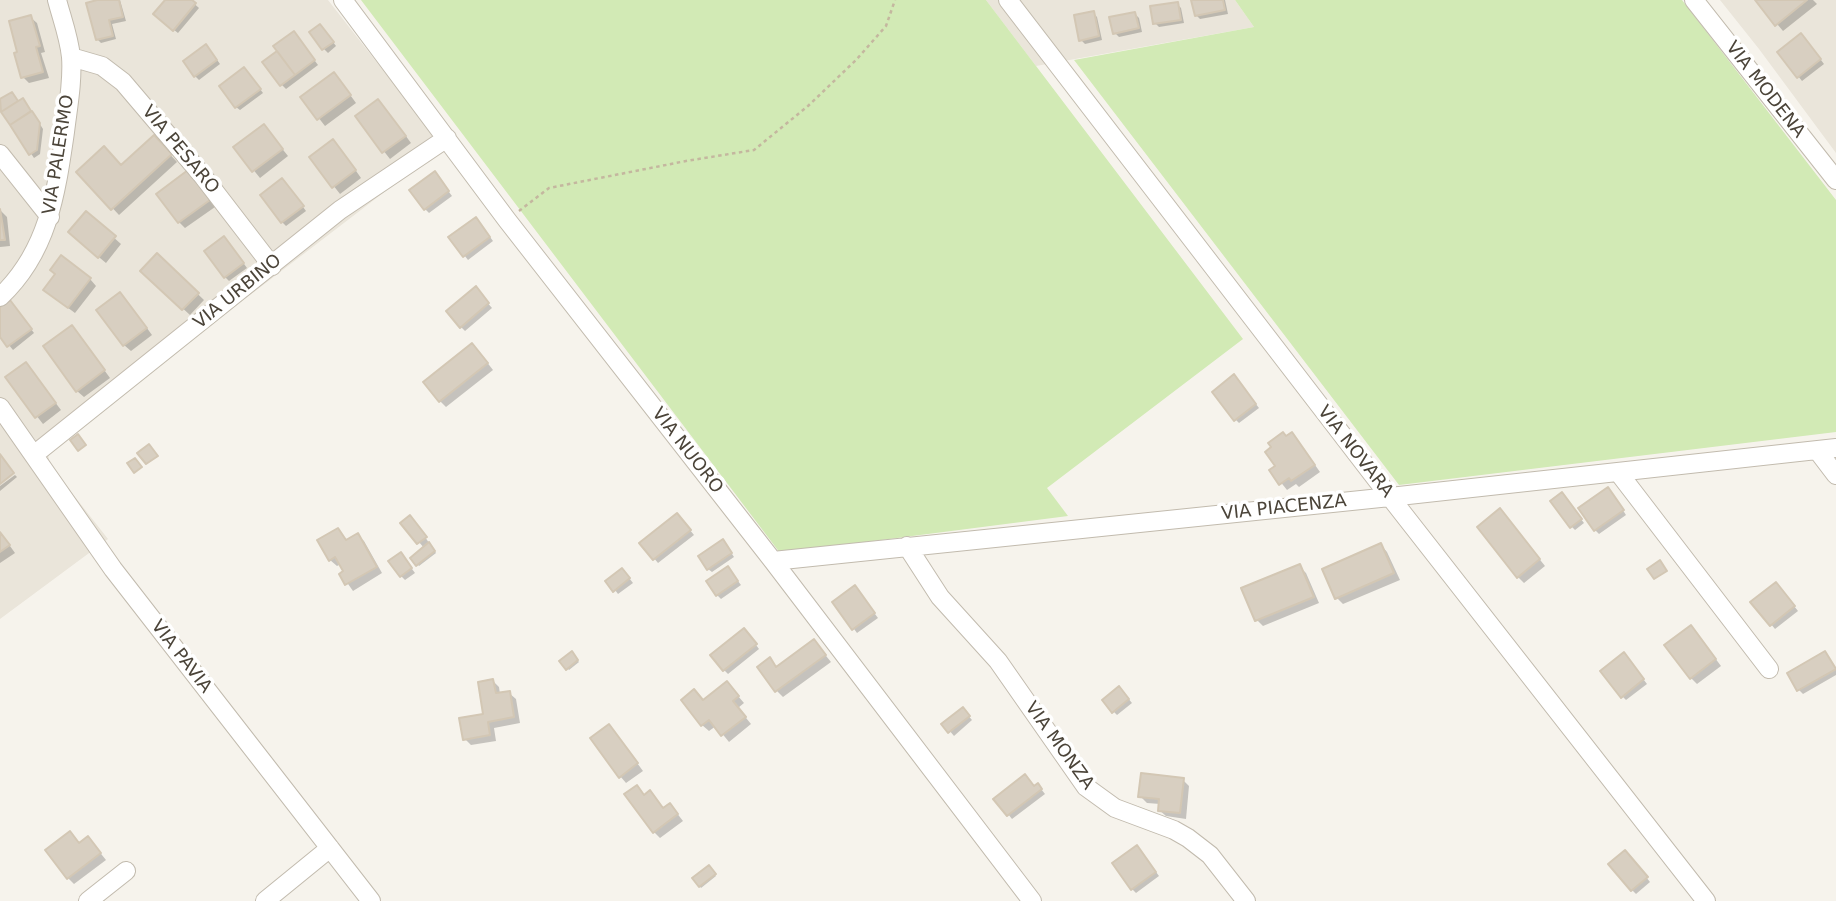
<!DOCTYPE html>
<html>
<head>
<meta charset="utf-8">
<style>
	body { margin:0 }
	canvas { display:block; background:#f6f3ec }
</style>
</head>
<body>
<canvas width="1836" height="901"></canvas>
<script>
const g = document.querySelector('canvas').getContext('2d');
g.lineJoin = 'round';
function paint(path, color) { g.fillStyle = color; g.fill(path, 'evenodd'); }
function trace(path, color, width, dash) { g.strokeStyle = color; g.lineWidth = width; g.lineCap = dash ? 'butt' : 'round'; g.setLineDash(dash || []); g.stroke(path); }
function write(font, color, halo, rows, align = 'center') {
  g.font = font + ' "DejaVu Sans",sans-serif'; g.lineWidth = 7; g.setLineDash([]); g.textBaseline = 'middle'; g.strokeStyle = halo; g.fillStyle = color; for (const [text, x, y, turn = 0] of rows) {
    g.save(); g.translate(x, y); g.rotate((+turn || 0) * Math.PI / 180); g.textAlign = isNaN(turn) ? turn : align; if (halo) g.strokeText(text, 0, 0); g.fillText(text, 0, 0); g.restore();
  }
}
paint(new Path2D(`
	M0,0H328L443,147L52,447L48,454L50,465L108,539L0,619Z
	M986,0H1235L1254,27L1036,66Z
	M1720,0H1836V153L1759,49Z`), '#eae5da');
paint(new Path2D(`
	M361,0H986L1243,339L1047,488L1068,516L780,553Z
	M1235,0H1682L1836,200V432L1399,485L1074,60L1254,27Z`), '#d2eab5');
paint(new Path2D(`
	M104,0H120L126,21L112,24L116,39L101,43L97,39Z
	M167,0H190L199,8L178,33L159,18Z
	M1193,0H1225L1228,14L1200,19L1196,15Z
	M1757,0H1813L1817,4L1783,31Z
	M1177,4L1181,8L1184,23L1159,27L1155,23Z
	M1093,13L1097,17L1102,40L1085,44L1081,40Z
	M1135,14L1139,18L1142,32L1119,37L1115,33Z
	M30,17L37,23L45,52L41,53L49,78L29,83L23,77Z
	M324,30L336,46L328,53L324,49Z
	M297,37L318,65L286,89L282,85Z
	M1805,39L1824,64L1802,81L1779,52Z
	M210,50L220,64L199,80L195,76Z
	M248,73L263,93L240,110L236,107Z
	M340,81L356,103L325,126L303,98Z
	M12,94L19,103L23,100L27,104L43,129L40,154L34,158L0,107V101Z
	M385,108L411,143L390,159L357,117Z
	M264,126L288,156L260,178L235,147Z
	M154,137L177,162L119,215L79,172L122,167Z
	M340,148L361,178L340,194L312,158Z
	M438,177L452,196L429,213L425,209Z
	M194,179L215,207L185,228L179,222Z
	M286,184L306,211L286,226L282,222Z
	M0,210L7,217L10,246L0,247Z
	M86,213L121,244L106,263L76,238Z
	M480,223L493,241L468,260L451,238Z
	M228,242L247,268L229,281L225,277Z
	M157,255L204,300L190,315L142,271Z
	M90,279L96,286L75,313L52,296Z
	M479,293L492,308L465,331L461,327Z
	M127,301L152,335L131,351L124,345Z
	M14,306L34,333L13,350L0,334V309Z
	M78,334L110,378L84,397L77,391Z
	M479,352L493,370L446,407L440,401Z
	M26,364L61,410L43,424L7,378Z
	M1238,381L1259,408L1239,423L1235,419Z
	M1298,441L1320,472L1299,487L1296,484L1287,490L1271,470L1277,466Z
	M15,475L17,477L0,491V486Z
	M1612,493L1626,515L1599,534L1595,530Z
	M1565,498L1584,523L1575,530L1571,526Z
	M1506,517L1545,566L1524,583L1518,577Z
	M681,519L694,535L658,563L642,544Z
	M414,521L436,553L419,566L412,558L424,548L403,523Z
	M338,530L347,541L357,535L364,541L382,573L353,591L341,574L345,571L341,564L337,566L330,560Z
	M0,532L15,553L0,563Z
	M1381,545L1387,552L1400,580L1343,604L1337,598Z
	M727,546L734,557L712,572L708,569Z
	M404,558L415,573L405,580L401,576Z
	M1299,566L1306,573L1319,603L1263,626L1257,620Z
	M731,572L741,585L721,599L717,595Z
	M626,574L633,583L618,594L615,590Z
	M1780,588L1798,611L1775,629L1753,602Z
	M858,591L878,618L857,633L834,602Z
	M748,634L759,649L728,674L724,670Z
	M1697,634L1721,666L1697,684L1691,678Z
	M814,641L831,662L783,697L777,691L769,660L777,668Z
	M1825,653L1836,669V675L1803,694L1799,690Z
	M572,654L579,662L569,670L562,662Z
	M1628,659L1647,684L1626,700L1622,696Z
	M493,681L499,687L500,694L509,693L516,699L520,723L494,728L496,741L471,745L465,739L485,715Z
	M733,690L744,703L738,708L751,724L729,742L716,726L709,731L702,725L704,701Z
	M1123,692L1132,703L1117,715L1113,711Z
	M966,713L972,720L954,736L944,724Z
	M615,733L643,771L626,783L620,776Z
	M1183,780L1189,786L1186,819L1166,816L1159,810L1160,804L1147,803L1140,796Z
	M1038,785L1045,794L1012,819L996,799Z
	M645,796L664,810L676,812L683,821L660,838L654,832Z
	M94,845L106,860L74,884L68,878Z
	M1141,851L1159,876L1136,893L1132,889Z
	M1629,856L1650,882L1636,894L1632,890Z
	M709,867L716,876L701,888L694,878Z`), '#0003');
const building = new Path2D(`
	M97,0H119L123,17L109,20L113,36L96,40L86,3Z
	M165,0H192L196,3L173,31L153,14Z
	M1191,0H1223L1225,10L1195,16Z
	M1755,0H1807L1775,26Z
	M1178,2L1181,20L1153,24L1150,6Z
	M1094,11L1099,36L1079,41L1074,15Z
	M1135,12L1139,28L1113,34L1109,17Z
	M31,15L40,46L36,47L43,72L21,78L14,53L17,52L9,21Z
	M320,24L334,42L322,50L309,32Z
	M294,31L315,60L295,75L273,46Z
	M1801,33L1821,59L1797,78L1777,52Z
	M206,44L217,60L194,77L183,61Z
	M277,51L295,75L280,86L262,62Z
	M244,67L261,89L235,108L219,86Z
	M334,72L351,95L317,120L300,97Z
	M12,92L18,101L1,112L0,99Z
	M23,98L31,111L10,125L1,112Z
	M378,99L406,136L382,153L355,116Z
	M32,111L40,123L37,150L29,155L10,125Z
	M264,124L283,149L252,172L233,147Z
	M154,135L172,154L111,210L76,172L104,146L121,165Z
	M333,139L356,170L332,188L309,157Z
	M188,170L210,200L178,223L156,194Z
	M435,171L449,191L424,210L409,190Z
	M282,178L304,206L281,223L260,195Z
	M0,209L5,240H0Z
	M86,211L116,236L98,258L68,232Z
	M476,217L490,237L463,257L448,237Z
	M224,236L244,263L224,278L204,251Z
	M157,253L199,293L182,310L140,271Z
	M61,255L91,278L68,308L43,290L55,274L50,270Z
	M476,286L489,303L460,328L446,311Z
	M120,292L147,328L123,346L96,310Z
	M10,300L32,329L7,347L0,337V307Z
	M72,325L105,370L76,392L43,346Z
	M472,343L488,363L439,402L423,382Z
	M26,362L56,403L35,418L5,377Z
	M1234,374L1256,404L1234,421L1212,392Z
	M1283,432L1286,436L1292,432L1315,465L1291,481L1289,478L1279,485L1269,470L1275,466L1265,452L1271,447L1268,443Z
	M78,434L86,445L78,451L70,440Z
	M149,444L158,456L146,464L137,453Z
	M0,454L14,473L0,484Z
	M135,458L142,467L134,473L127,463Z
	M1608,487L1624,510L1594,531L1578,508Z
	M1562,492L1582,519L1570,528L1550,501Z
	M1500,508L1540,559L1517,578L1477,527Z
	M677,513L691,530L653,560L639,543Z
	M410,515L427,537L417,544L400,523Z
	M338,528L346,540L358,533L377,567L345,585L339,574L343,571L335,557L329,561L317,540Z
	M0,532L10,545L0,552Z
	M723,539L732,553L707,570L698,556Z
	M429,542L435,551L416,566L410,558Z
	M1381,543L1394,573L1335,599L1322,569Z
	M401,552L412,568L400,577L388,561Z
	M1660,560L1667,571L1654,579L1647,569Z
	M1300,564L1314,597L1255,621L1241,588Z
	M728,566L738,581L716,596L706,581Z
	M622,568L630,578L613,592L605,581Z
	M1776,582L1795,606L1770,626L1750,602Z
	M855,585L875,613L852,630L832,602Z
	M1691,625L1716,659L1690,679L1664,645Z
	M744,628L757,644L723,671L710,655Z
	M814,639L826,655L775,692L757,667L770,657L776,667Z
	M572,651L578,660L566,670L559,661Z
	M1825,651L1836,669L1797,691L1787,673Z
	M1624,652L1644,679L1621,698L1600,671Z
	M493,679L496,693L510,691L514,717L488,722L490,735L463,740L459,718L483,714L478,682Z
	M727,681L739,696L733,701L746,717L721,736L709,720L701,726L681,700L694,689L703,700Z
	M1119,686L1129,699L1112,713L1102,700Z
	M963,707L970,716L948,733L941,724Z
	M609,724L638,763L619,778L590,738Z
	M1141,773L1184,778L1180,813L1158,811L1159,799L1138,797Z
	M1025,774L1034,786L1038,783L1042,789L1007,816L993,799Z
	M637,785L644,795L650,790L663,808L670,803L678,814L653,833L624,794Z
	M70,831L79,843L88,836L101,853L67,879L45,850Z
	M1137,845L1156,872L1131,890L1112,863Z
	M1625,850L1648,877L1631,891L1608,864Z
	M709,865L716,874L699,887L692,878Z`);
paint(building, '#d8cfc1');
trace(building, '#d3c7b4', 2);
const minor = new Path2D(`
	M343,0L507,220L773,561L1032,901
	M1008,0L1390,497L1706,901
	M1694,0L1836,180
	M71,57L102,66L123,82L202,175L272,266
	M0,154L50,217
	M0,297C48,252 56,194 65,132C68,107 73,81 71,57C69,37 62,19 57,0
	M0,407L113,569L371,901
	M1817,450L1836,475
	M35,454L340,210L447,138
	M1618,472L1769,669
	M907,546L940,597L998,661L1086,787L1115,808L1174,830L1188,838L1210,855L1246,901
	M773,561L1390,497L1836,448
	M88,901L126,871
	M265,901L330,848`);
trace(minor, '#c2bbae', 20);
trace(new Path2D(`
	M519,211L549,188L686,161L754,150L808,106L856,60L886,26L895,0`), '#c4b79f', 2.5, [3.5, 3.5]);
trace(minor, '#fff', 18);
write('18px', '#4b4439', '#fff', [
	["VIA MODENA",1765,90,52],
	["VIA PESARO",180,150,50],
	["VIA PALERMO",59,155,-81],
	["VIA URBINO",238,292,-39],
	["VIA NUORO",687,451,52],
	["VIA NOVARA",1355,452,52],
	["VIA PIACENZA",1284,508,-6],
	["VIA PAVIA",181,657,52],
	["VIA MONZA",1059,746,54]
]);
</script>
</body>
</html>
